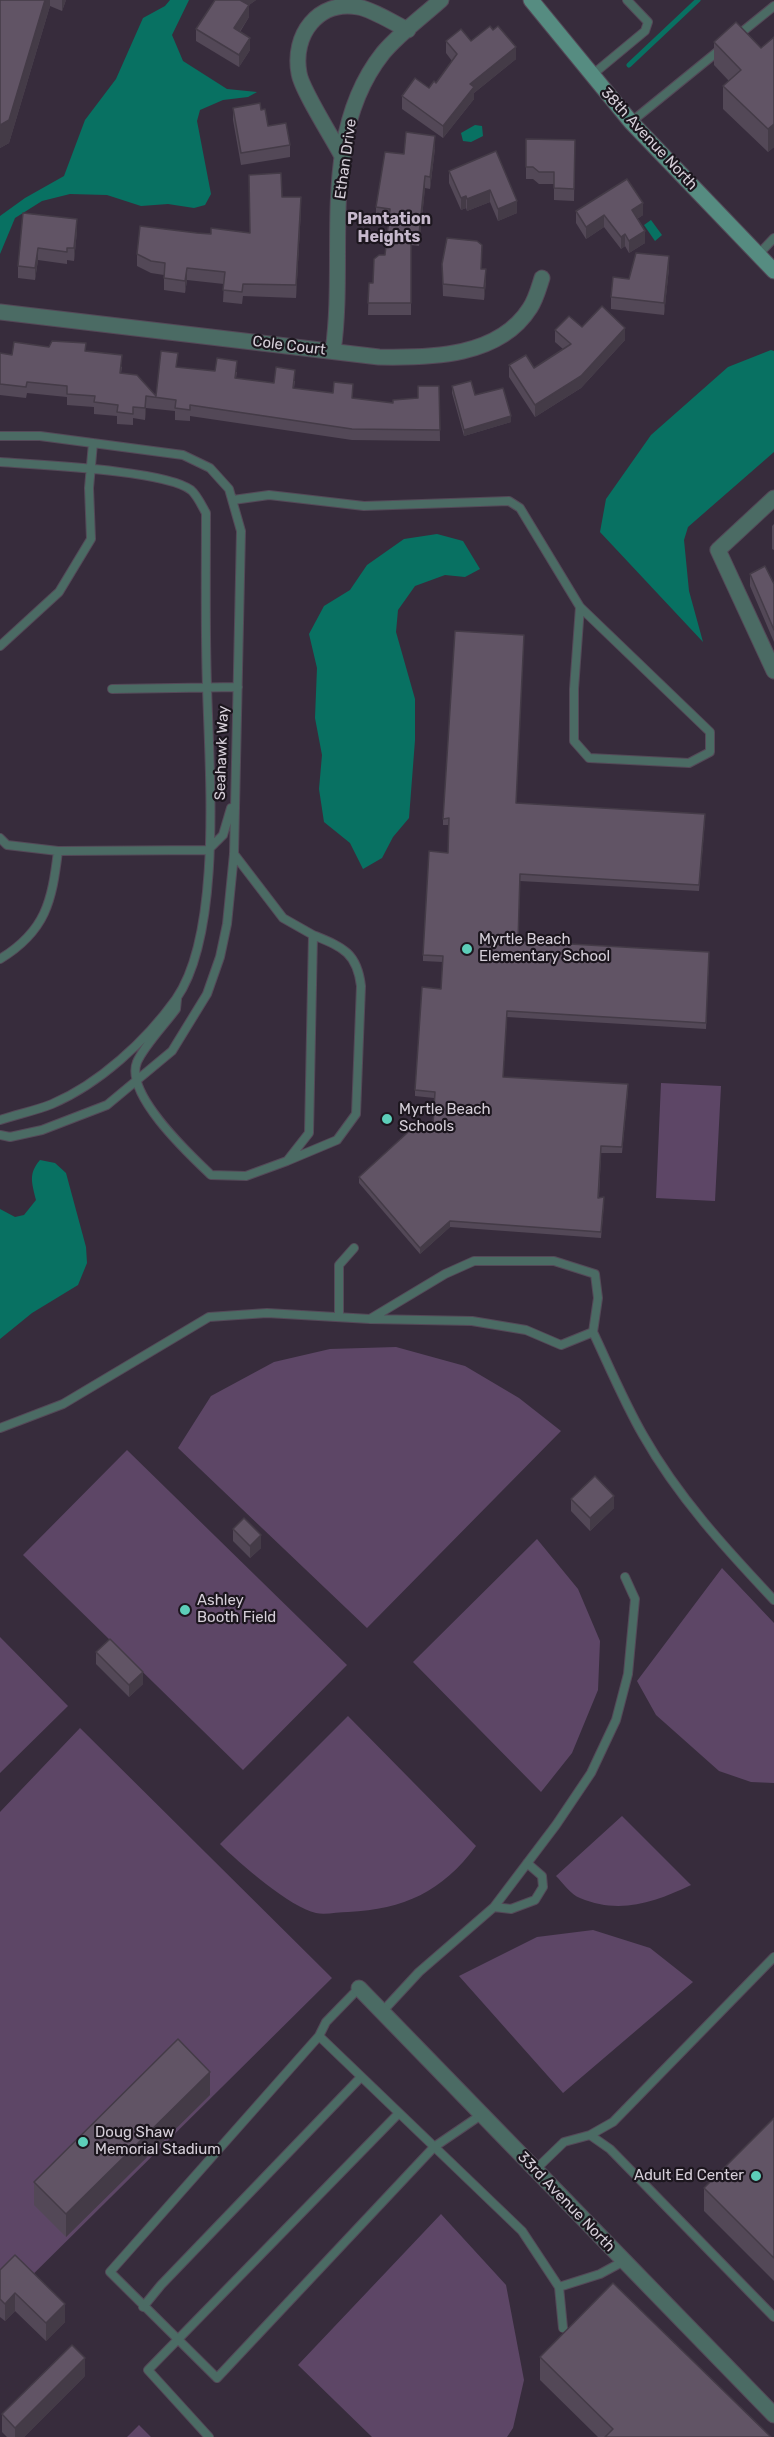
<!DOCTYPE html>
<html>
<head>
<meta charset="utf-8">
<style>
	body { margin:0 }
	canvas { display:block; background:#372c3c }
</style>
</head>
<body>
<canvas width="774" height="2437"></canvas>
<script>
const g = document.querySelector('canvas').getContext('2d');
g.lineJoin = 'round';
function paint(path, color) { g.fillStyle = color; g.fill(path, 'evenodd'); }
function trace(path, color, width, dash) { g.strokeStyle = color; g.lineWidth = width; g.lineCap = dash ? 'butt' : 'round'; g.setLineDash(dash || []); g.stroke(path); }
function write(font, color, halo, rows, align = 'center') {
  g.font = font + ' Rubik,sans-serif'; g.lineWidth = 4.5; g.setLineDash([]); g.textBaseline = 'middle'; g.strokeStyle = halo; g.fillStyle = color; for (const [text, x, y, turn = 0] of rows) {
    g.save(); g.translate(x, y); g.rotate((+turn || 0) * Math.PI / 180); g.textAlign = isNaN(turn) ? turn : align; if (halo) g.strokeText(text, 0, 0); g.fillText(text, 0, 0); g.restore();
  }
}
paint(new Path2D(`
	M661,1083L721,1086L715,1201L656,1198Z
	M396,1347L465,1366L519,1398L561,1431L367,1628L178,1448L211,1396L274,1362L330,1349Z
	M127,1450L347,1665L243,1770L23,1555Z
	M537,1539L578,1589L600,1641L598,1690L572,1753L541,1792L413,1662Z
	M722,1568L774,1623V1783L751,1782L719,1771L656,1715L637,1681Z
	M0,1637L68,1706L0,1773Z
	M348,1716L476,1846C442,1892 404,1909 348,1912C338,1912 325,1915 316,1913C291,1908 238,1862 220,1844Z
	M80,1728L332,1978L0,2307V1812Z
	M622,1816L691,1885C655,1902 620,1915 580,1898C571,1895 563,1883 556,1876Z
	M593,1930L650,1948L693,1982L563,2093L459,1976L537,1937Z
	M441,2214L506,2285L524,2380L513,2428L507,2437H372L298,2365Z
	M139,2425L151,2437H127Z`), '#5d4666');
paint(new Path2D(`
	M170,0H189L172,35L183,61L227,89L257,92L248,97L223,100L200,110L197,121L211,194L205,205L194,208L168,204L141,206L107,195L70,194L42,201L15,218L0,254V216L25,198L64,176L85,120L116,79L143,18L165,6Z
	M475,125L482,126L483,136L471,142L463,141L461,133Z
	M651,220L662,235L655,241L644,225Z
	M771,350L774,351V452L688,527L684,540L689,591L703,642L600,532L606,499L651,435L728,367Z
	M437,534L463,541L480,569L465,577L445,575L415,586L398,610L396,632L415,699V740L409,818L393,837L382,858L363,869L350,843L324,822L319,789L322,755L315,718L317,668L309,634L324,606L350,590L367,565L404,539Z
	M40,1160L55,1163L66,1173L86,1247L87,1263L78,1285L32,1313L0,1339V1209L15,1217L24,1215L36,1200C32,1183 28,1174 40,1160Z`), '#087162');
trace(new Path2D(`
	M629,65L698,0`), '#087162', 5);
const service = new Path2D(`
	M737,36L774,6
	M592,75L645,31L648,22L627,0
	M631,122L722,48
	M758,255L774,238
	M0,436H40L183,455L210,468L229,489L241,531L234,854L227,924L220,957L207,994L172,1051L107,1105L42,1130L10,1137L0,1135
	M0,462C38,465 165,470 191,490C197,495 202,506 206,513C206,571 205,628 207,686C209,767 223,932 176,999C146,1041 99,1084 52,1104C35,1111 17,1114 0,1120
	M233,500L269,495L364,506L509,501L520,508L580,607L710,732V752L689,763L589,758L574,741V689L580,607
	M0,646L59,592L91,539L89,488L93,443
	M112,689L238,687
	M0,838L7,845L58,851L208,850L223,835L231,808
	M0,959C46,931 52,901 58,851
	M177,999L176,1009C165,1024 144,1046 137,1062C124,1094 190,1155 211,1175L246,1176L287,1161L309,1133L313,935L283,918L234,854
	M287,1161L337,1140L356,1114L361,986C357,952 342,947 313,935
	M339,1317V1265L354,1248
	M593,1332C609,1366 624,1402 643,1435C678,1497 726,1549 774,1600
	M0,1428L63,1404L209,1317L267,1313L370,1319L472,1321L526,1330L561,1345L593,1332L598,1298L595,1274L554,1261H474L445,1274L370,1319
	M494,1907L511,1909L535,1900L543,1887L542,1876L527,1863
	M382,2012L419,1972L494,1907L556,1825L591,1773L616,1720L628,1674L635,1599L625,1577
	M319,2036L326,2022L359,1988
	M481,2115L434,2147L217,2378L110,2272L319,2036L522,2231L559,2287L563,2328
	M590,2135L613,2122L774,1957
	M535,2170L564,2142L590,2135L610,2149L774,2317
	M559,2287L600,2274L624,2261
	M143,2307L161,2285L361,2077
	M209,2437L148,2370L399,2113`);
const minor = new Path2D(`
	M343,158C334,140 301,89 299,73C292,35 318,0 358,7C374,10 393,23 408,30
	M0,312L379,357C431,358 499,357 530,308C536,299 539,287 542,278
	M333,351C347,254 317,136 383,53C399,34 422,17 441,0
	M774,498L718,550L774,671
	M359,1988L774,2415`);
const secondary = new Path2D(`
	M531,0L631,122L774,271`);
trace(service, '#544958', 10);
trace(minor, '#544958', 17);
trace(secondary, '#544958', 17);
trace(service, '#4b6b64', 8);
trace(minor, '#4b6b64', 15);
trace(secondary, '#568c81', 15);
paint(new Path2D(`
	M0,0H66L62,11L50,6L9,143L0,148Z
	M215,0H256L249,5V17L240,32L250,50L239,67L196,41V29Z
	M774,37V147L768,152L723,109V86L729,81L714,65V42L761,48Z
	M446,41H471L516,59L474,93V99L443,138L402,109V96L429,88L436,83L452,61L446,53Z
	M233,108L261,110L268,126L290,145V157L241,165L233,120Z
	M526,139L575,140L574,201L554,200V184H539L533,179H526Z
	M435,148L430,189L425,188L419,246L411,245V315H368L369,283H373L385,255L389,221L376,219V207Z
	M496,151L517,213L498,221L490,202L467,211L466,208L461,210L449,183V171Z
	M282,197L301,209L296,298L243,296L242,304L223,302L224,284L187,280L185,293L164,290V275L151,273L137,266V254L197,233H250Z
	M576,211L643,215L637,219L645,243L629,253L625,246L621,249L604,227L586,239L576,223Z
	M23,213L77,231L74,261L67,260V264L38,260L35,280L18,278V266Z
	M442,264L482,269L486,281L484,300L443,296Z
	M669,268L664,315L611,309V297Z
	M582,327L625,340L581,388L535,417L509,377V365L534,368L563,349L555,342V330Z
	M49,347L86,351L122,367L121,373L156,396L177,367L215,371L237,372L236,378L274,383L295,381L294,388L353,398L393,403L418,398L439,386L440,441L352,440L190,416V421L175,420V411L146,408L145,420L133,418V425L117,424V416L94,414V407L67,405V397L27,393L26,398L0,395V353L12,355Z
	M452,386L475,395L511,422L464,436L452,393Z
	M774,524V550L772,549V526Z
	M750,574L774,584V642L750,586Z
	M516,803L705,820L699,891L520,881L518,941L709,952L706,1029L507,1017L503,1077L628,1090L622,1153H601L599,1198L604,1203L601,1238L450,1227L420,1254L359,1183V1177L433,1125L434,1098L415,1096V1090L441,989L443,962L423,961V955L448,853L449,825H443V819Z
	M571,1499L614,1508L590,1531L571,1511Z
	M233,1529L261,1548L250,1558L233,1541Z
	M96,1652L143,1684L129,1697L96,1664Z
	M210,2095L66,2237L34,2205V2182Z
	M774,2118V2281L704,2211V2188Z
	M0,2270L65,2322L46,2341L15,2311L5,2321L0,2317Z
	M540,2357L771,2437H598L540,2380Z
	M85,2376L24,2437H7L2,2432V2414Z`), '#534857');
paint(new Path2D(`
	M45,0H50V6L9,143L0,148V125Z
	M62,0H66L62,11Z
	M240,0H256L249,5V17L234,40V28Z
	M250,38V50L239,67V55Z
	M516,47V59L474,93V99L443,138V126L470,84Z
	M774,124V147L768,152V129Z
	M435,136V148L430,189V177Z
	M425,176V188L419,246V234Z
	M490,190V202L467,211V199Z
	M466,196V208L461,210V198Z
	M301,197V209L296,298V285Z
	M517,201V213L498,221V209Z
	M643,203V215L632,222V210Z
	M604,215V227L586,239V227Z
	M77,219V231L74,261V248Z
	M645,231V243L629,253V241Z
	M625,234V246L621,249V237Z
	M38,248V260L35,280V268Z
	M669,256V268L664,315V303Z
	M187,268V280L185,293V281Z
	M486,269V281L484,300V288Z
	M625,328V340L581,388L535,417V405Z
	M146,396V408L145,420V408Z
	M511,416V422L464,436V430Z
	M450,1221V1227L420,1254V1248Z
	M614,1496V1508L590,1531V1518Z
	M261,1535V1548L250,1558V1546Z
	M143,1672V1684L129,1697V1685Z
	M210,2072V2095L66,2237V2214Z
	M15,2293V2311L5,2321V2304Z
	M65,2304V2322L46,2341V2323Z
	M85,2358V2376L24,2437H15V2428Z`), '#443b47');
const building = new Path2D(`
	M0,0H45L9,120L0,125Z
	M215,0H240L249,5L234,28L250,38L239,55L196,29Z
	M736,22L761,48L774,37V124L768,129L723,86L741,70L714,42Z
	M490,26L493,30L498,26L516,47L470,84L474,87L443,126L402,96L415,78L429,88L434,81L436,83L457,54L446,41L461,29L471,41Z
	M260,103L261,110L265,109L268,126L286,123L290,145L241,153L233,108Z
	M406,132L435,136L430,177L425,176L419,234L411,233V303H368L369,283H373L374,259L379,255H385L390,209L376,207L385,152L404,154Z
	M526,139L575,140L574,189L554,188V172H539L533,167H526Z
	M496,151L517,201L498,209L490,190L467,199L466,196L461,198L449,171Z
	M281,173L282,197H301L296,285L243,284L242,292L223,290L225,272L187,268L185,281L164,278L165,263L151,261L137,254L140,226L197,233L211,234V228L250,233L249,175Z
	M627,179L643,203L632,210L645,231L629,241L625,234L621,237L604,215L586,227L576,211Z
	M23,213L77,219L74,248H67V252L38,248L35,268L18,266Z
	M447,238L477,241L482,245L481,269H486L484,288L443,284L442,264Z
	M636,253L669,256L664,303L611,297L613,277L629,279Z
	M602,306L625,328L581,376L535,405L509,365L526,355L534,368L571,344L555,330L569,316L582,327Z
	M52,341L86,343L85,351L122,355L120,373L137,375L156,396L161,351L178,353L176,367L215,371L217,358L237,361L235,378L274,383L276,367L295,370L293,388L333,393L334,382L353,384L352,398L393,403V400L418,398V386H439L440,430L352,429L190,405V410L175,408L176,400L146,396L145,408L133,407V414L117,412L118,405L94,402L95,396L67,394V386L27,382L26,387L0,384V353L12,355L14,342L49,347Z
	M471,381L475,395L503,388L511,416L464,430L452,386Z
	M765,566L774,584V630L750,574Z
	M455,631L524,635L516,803L705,814L699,885L520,874L518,941L709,952L706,1023L507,1011L503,1077L628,1084L622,1147L601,1146L598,1198L604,1197L601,1232L450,1221L420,1248L359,1177L418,1123L433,1125L435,1092L415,1090L422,987L441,989L443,956L423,955L429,851L448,853L449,818L443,819Z
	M595,1476L614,1496L590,1518L571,1499Z
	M244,1518L261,1535L250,1546L233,1529Z
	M110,1639L143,1672L129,1685L96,1652Z
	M178,2039L210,2072L66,2214L34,2182Z
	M774,2118V2258L704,2188Z
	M15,2255L65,2304L46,2323L15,2293L5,2304L0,2299V2270Z
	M613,2283L771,2437H605L613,2429L540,2357Z
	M72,2345L85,2358L15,2428L2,2414Z`);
paint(building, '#615465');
trace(building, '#443b47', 1.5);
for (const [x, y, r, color] of [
	[467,949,6,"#5dceb9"],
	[387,1119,6,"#5dceb9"],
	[185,1610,6,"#5dceb9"],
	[83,2142,6,"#5dceb9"],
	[756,2176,6,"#5dceb9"]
]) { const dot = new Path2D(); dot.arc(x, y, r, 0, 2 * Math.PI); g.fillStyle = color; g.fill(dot); trace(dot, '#1c161e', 2); }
write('15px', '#d6cfd9', '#1c161e', [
	["38th Avenue North",649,139,47],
	["Ethan Drive",346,159,-82],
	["Cole Court",289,346,7],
	["Seahawk Way",222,753,-88],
	["33rd Avenue North",566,2202,46]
]);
write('15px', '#d6cfd9', '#1c161e', [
	["Myrtle Beach",479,940],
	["Elementary School",479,957],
	["Myrtle Beach",399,1110],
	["Schools",399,1127],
	["Ashley",197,1601],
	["Booth Field",197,1618],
	["Doug Shaw",95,2133],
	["Memorial Stadium",95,2150],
	["Adult Ed Center",744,2176,"right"]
], 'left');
write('bold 16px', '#c7b9cd', '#1c161e', [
	["Plantation",389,219],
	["Heights",389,237]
]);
</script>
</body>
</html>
